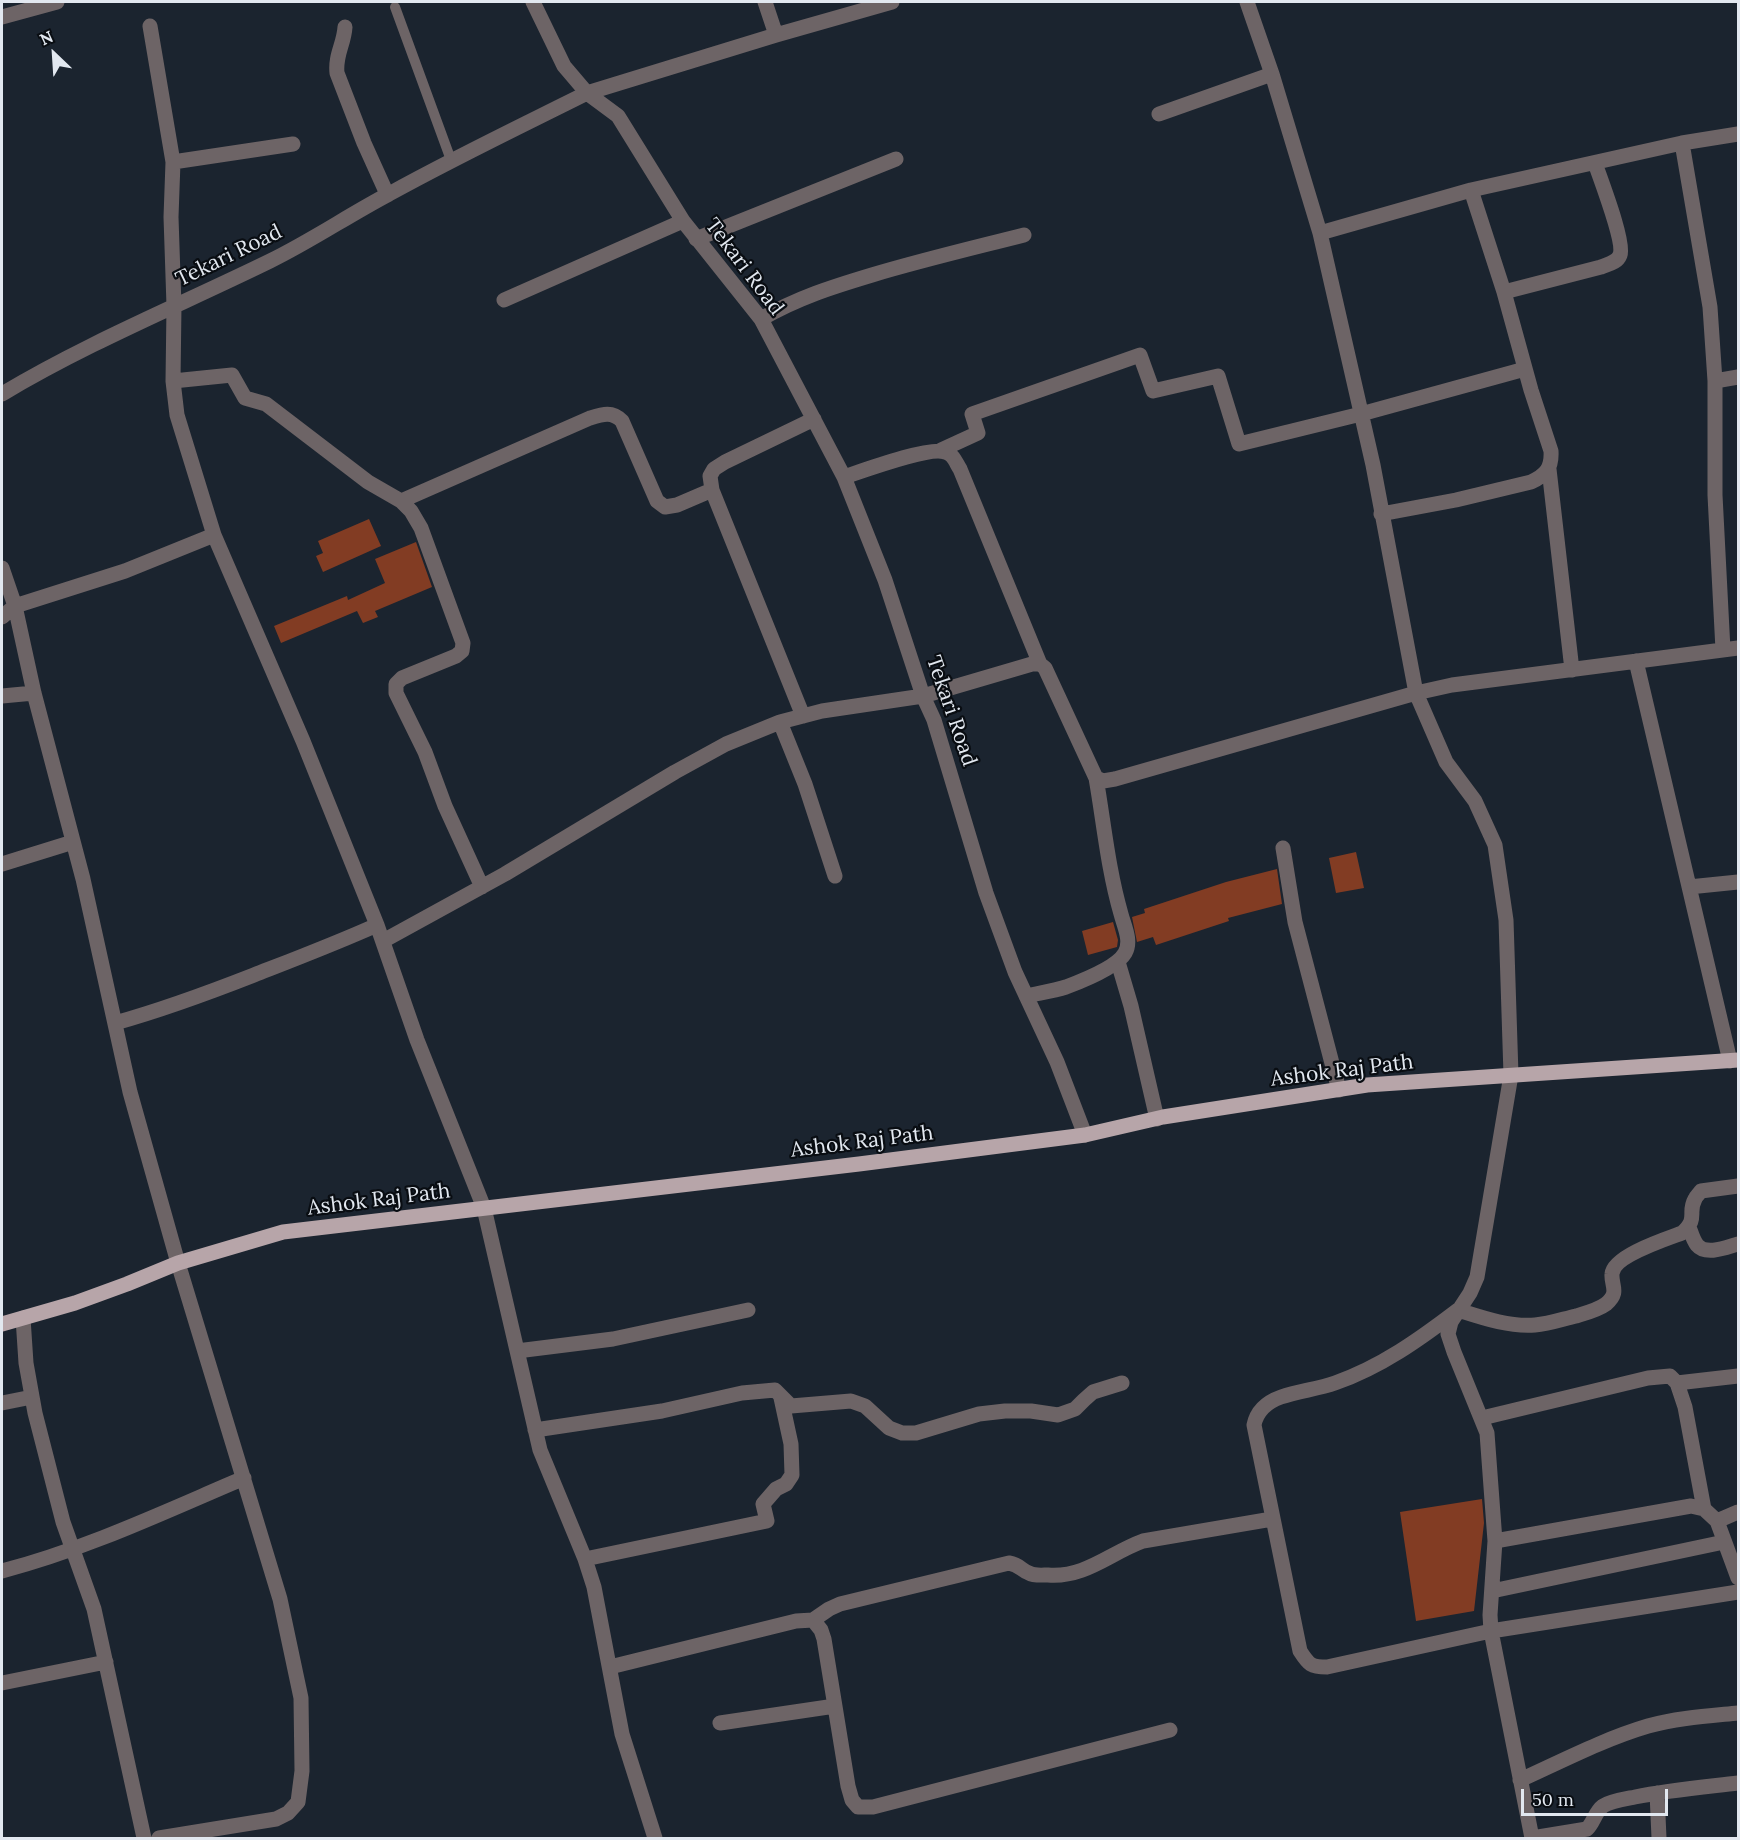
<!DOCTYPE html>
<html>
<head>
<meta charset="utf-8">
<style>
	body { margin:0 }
	#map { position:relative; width:1740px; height:1840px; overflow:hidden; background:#1b242f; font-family:Lora,serif }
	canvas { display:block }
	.frame { position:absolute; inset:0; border:3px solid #e2e8f0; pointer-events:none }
	.north { position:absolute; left:24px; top:24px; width:60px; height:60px; -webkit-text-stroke:4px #090d12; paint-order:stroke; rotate:335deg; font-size:16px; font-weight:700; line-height:24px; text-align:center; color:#e2e8f0 }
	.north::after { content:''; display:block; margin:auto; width:21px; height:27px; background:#e2e8f0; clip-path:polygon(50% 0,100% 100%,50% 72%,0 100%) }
	.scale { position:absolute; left:1521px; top:1789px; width:147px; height:27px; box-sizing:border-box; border:3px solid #e2e8f0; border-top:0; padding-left:8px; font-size:18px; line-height:21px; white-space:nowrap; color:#e2e8f0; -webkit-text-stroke:4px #090d12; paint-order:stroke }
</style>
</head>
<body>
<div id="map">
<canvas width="1740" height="1840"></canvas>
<div class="frame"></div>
<div class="north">N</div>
<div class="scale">50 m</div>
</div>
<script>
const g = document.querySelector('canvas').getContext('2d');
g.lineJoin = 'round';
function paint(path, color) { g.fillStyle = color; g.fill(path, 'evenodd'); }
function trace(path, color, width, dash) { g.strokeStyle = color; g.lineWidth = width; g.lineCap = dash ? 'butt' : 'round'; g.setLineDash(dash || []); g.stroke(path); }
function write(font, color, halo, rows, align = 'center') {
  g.font = font + ' Lora,serif'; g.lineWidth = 4.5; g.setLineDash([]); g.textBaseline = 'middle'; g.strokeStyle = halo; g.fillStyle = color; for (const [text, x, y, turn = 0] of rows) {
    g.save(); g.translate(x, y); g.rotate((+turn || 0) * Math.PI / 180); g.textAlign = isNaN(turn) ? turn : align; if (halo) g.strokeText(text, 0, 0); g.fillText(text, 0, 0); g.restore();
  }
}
paint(new Path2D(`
	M369,519L381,546L323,572L316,556L323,553L318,541Z
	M416,542L432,587L375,611L378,617L363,623L357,611L281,643L274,626L347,596L348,600L385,583L375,559Z
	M1356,852L1364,888L1336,893L1329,858Z
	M1277,869L1282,904L1228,918L1229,921L1156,945L1153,937L1137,942L1132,917L1145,913L1144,909L1226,882Z
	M1113,922L1118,940L1117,947L1088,955L1082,931Z
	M1482,1499L1484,1523L1474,1611L1416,1621L1400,1512Z`), '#823c23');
trace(new Path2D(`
	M395,7L451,160`), '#6d6466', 10);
trace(new Path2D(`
	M2,17L57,2`), '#6d6466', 15);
trace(new Path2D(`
	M533,2L564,66L587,93L776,35L892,2
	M765,2L776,35
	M1247,2L1272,74L1320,233
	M150,26L173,162L171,217L174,306L173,381L177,415L214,535L303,741L377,925L417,1040L484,1208L540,1450L585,1559L594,1587L622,1734L655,1838
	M345,27C344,44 335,55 337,73L364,143L387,194
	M1159,114L1272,74
	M1682,143L1710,307L1715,381V495L1723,650
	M173,162L293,144
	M696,239L896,159
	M1504,292L1601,267C1608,264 1617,263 1620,255C1625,242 1600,178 1595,163
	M504,300L683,221
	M761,319C797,298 832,287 872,275C922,260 973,248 1024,235
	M173,381L232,375L245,398L266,404L368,482L401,501L411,511L421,528L463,643L462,651L456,656L402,678L396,684V693L425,752L445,806L482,887
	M1715,381L1738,377
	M2,394C87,343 180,305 270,261C311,241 349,215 389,194C454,158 521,126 587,93L618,116L683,221L761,319L844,477L885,580L923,696L934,720L986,893L1015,972L1057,1062L1085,1135
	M941,450L978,433L972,414L1140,355L1153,391L1218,376L1239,444L1361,414L1525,369
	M1549,469L1572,670
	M844,477C862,471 930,446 945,452C953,454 955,461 960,469L1040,664
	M401,501L590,418C603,414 612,411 622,421L657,501L665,507L677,505L712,490
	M1381,514L1456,500L1531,482C1546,475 1552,468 1551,451L1531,390L1504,292L1471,190
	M2,568L15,606L34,693L83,879L130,1092L178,1263L280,1599L301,1698L302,1771L298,1802L288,1813L276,1819L159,1838
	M2,617L15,606L125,571L214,535
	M1636,661L1730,1061
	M2,696L34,693
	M803,716L712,490L710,476L714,469L725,462L814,419
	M780,722L805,784L835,876
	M1283,848L1295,922L1339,1090
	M2,864L73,842
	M1689,887L1738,882
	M383,941L505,874L675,772L726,744L780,722L822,711L923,696L1032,664H1040L1045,668L1096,778L1103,781L1115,779L1416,693L1452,685L1738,648
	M1118,962L1131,1006L1157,1119
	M1026,996C1039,993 1053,991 1066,987C1082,981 1117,967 1125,953C1132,941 1124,926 1121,914C1108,869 1104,824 1096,778
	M115,1023C162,1010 208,993 254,975C295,959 337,943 377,925
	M1738,1186L1701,1191C1699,1194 1696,1196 1695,1199C1687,1213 1699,1218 1682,1233C1666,1239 1613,1256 1612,1274C1611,1286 1620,1292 1606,1304C1598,1310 1586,1313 1576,1316C1563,1319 1549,1324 1535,1325C1509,1327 1483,1318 1458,1310C1420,1339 1381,1367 1335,1383C1318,1389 1299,1391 1281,1397C1267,1402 1257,1410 1254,1425L1300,1651C1309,1665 1311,1667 1327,1667L1491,1631L1738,1592
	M1689,1227C1691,1232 1693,1240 1697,1245C1706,1256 1727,1247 1738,1244
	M23,1318L26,1363L35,1413L63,1522L94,1609L144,1838
	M517,1351L613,1339L748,1310
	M1677,1383L1738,1376
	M2,1403L32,1397
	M1482,1418L1648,1378L1670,1376L1677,1383L1685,1407L1704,1509
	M535,1430L662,1411L742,1393L775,1390L791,1406L851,1401L865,1406L889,1428L902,1433H916L979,1414L1005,1411H1031L1058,1415L1075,1409L1084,1400L1093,1392L1122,1383
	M1717,1521L1738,1512
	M1495,1541L1691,1506L1704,1509L1717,1521L1738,1578
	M585,1559L767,1521L763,1504L776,1489L786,1484L792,1475L791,1444L781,1398
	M2,1571C86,1549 164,1512 244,1478
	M1492,1591L1724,1542
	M813,1620L829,1609L840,1604L1009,1563C1020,1565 1021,1570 1029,1573C1034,1576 1042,1575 1048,1575C1085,1578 1110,1553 1143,1541L1272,1519
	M610,1667L796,1621L813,1620L821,1630L824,1639L848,1786L852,1800L858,1807H873L1170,1730
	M2,1683L106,1662
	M720,1723L835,1706
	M1520,1780C1562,1761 1604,1739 1648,1726C1677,1718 1708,1716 1738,1713
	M1657,1793L1659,1838
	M1532,1838L1491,1631L1490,1615L1495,1541L1487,1433L1454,1352L1448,1334L1451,1322L1470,1293L1477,1277L1511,1075L1506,920L1495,845L1475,801L1446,762L1416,693L1373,465L1320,233L1471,190L1682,143L1738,134
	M1532,1838L1587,1829C1594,1822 1595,1812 1603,1806C1611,1801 1625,1799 1635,1797C1669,1790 1704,1787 1738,1783`), '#6d6466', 15);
trace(new Path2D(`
	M2,1324L75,1303L127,1284L178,1263L283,1232L859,1164L1085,1135L1163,1117L1367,1085L1738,1060`), '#b7a5a9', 15);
write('21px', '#e2e8f0', '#090d12', [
	["Tekari Road",229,256,-26],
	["Tekari Road",744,267,53],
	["Tekari Road",951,711,71],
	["Ashok Raj Path",1342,1071,-7],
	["Ashok Raj Path",862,1142,-7],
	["Ashok Raj Path",379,1200,-7]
]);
</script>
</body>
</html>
